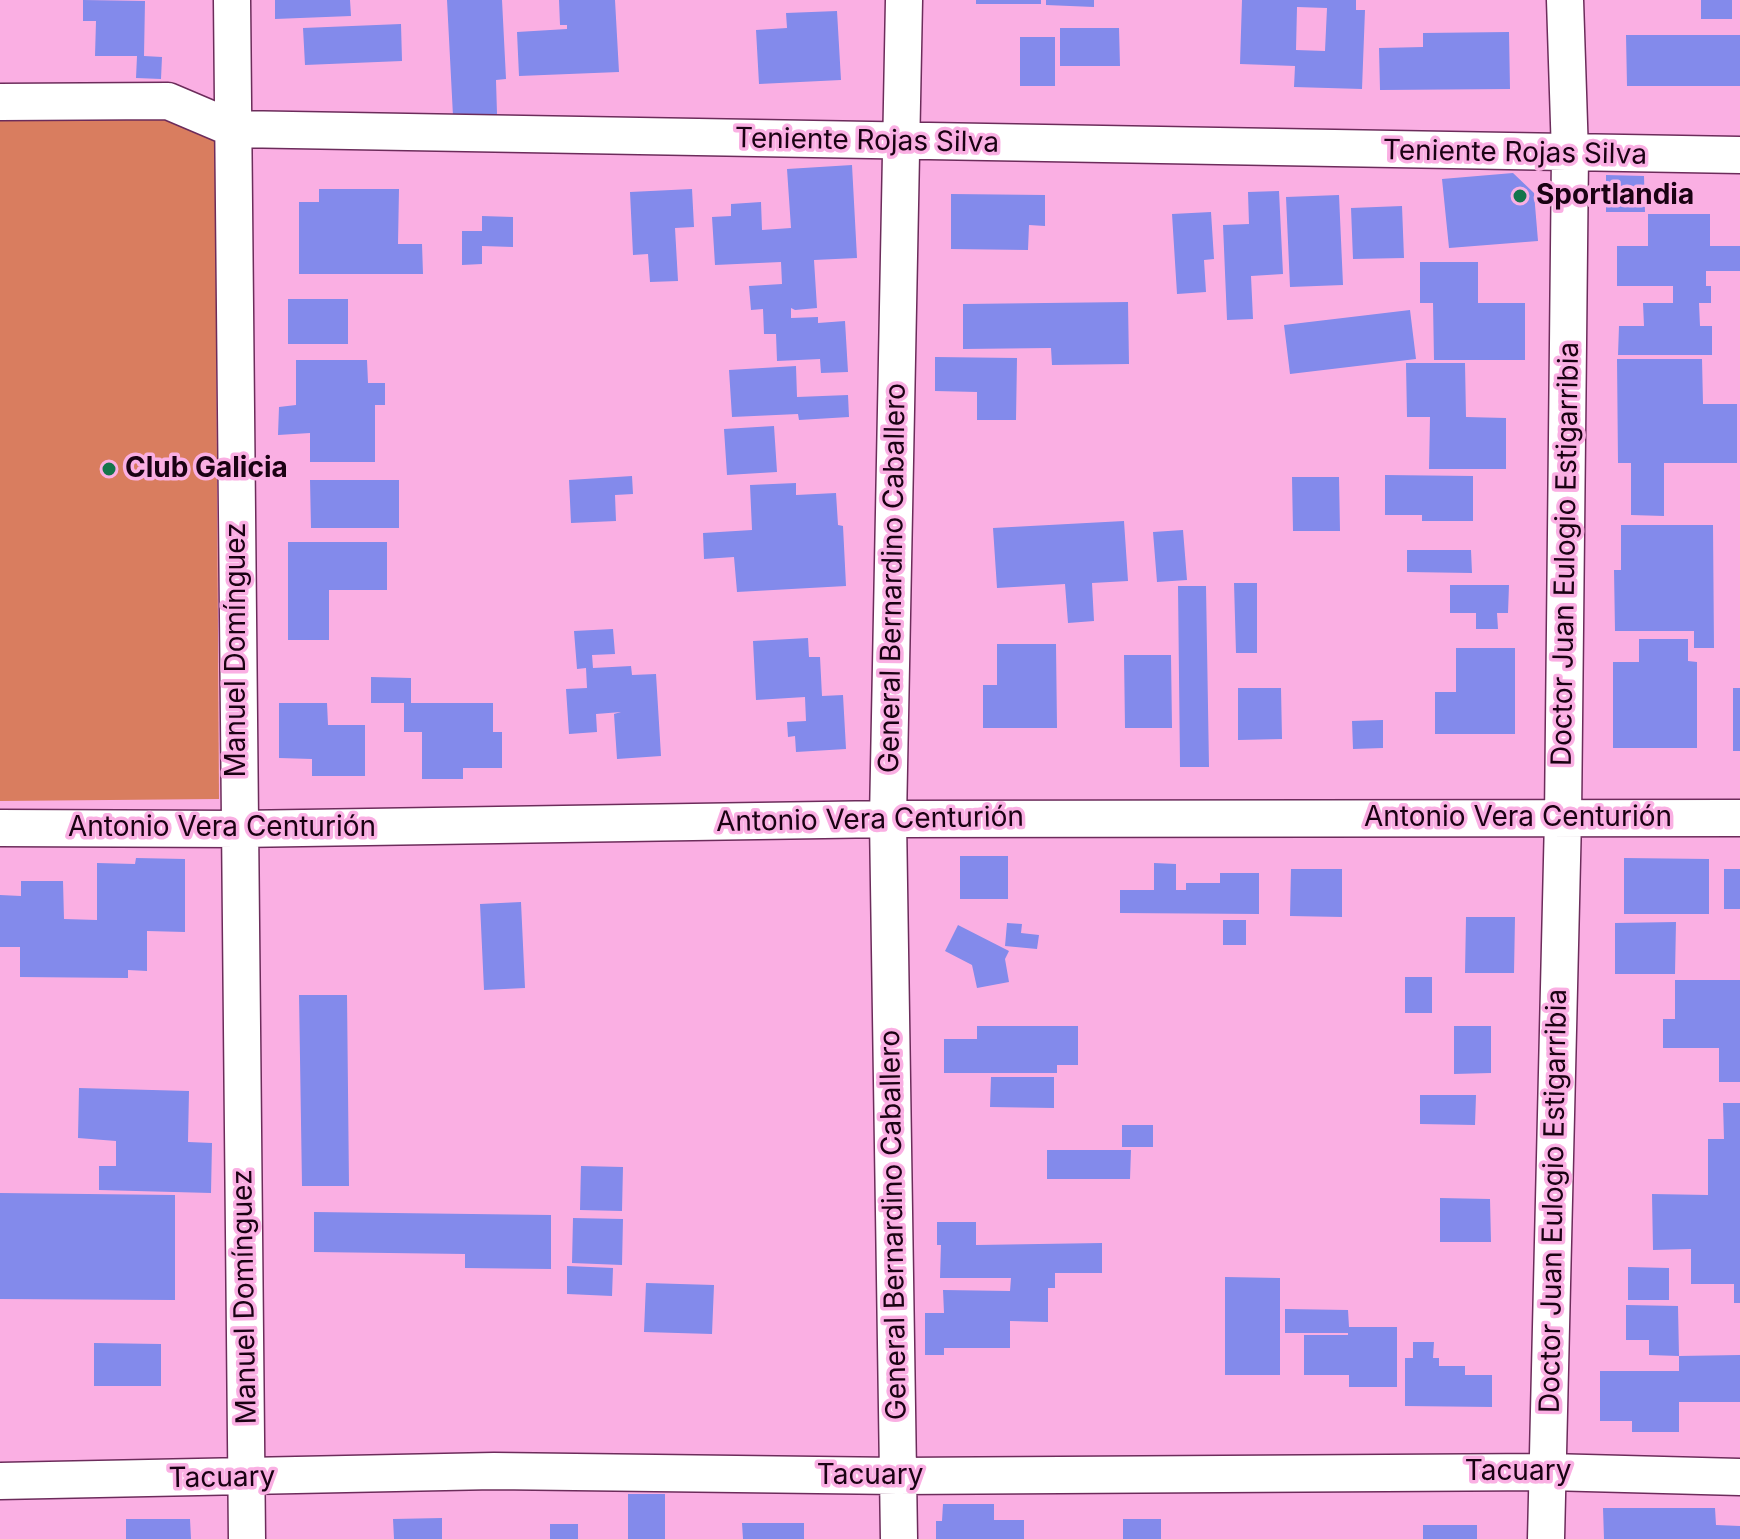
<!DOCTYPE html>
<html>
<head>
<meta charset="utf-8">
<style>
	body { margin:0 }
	canvas { display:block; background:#faafe3 }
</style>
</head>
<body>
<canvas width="1740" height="1539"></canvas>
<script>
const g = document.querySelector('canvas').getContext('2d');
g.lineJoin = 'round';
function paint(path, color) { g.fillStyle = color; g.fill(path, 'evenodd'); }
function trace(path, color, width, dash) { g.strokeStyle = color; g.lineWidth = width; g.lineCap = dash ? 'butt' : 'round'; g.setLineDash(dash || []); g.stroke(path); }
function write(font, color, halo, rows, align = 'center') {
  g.font = font + ' Inter,sans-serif'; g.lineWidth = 7; g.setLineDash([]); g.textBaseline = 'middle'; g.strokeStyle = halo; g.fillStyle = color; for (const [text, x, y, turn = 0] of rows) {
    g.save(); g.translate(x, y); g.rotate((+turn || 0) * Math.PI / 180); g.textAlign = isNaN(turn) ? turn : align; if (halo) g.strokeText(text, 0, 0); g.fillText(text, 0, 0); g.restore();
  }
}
paint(new Path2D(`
	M0,118H167L215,139L219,799L0,801Z`), '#d97d5f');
paint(new Path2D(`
	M83,0L145,1L144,56L162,57L161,79L136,78L137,56H95L96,21H83Z
	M275,0H350L351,16L275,19Z
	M447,0H502L506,79L496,80L497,114L453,116Z
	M559,0H615L619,72L519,76L517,32L567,29V25H560Z
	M976,0H1041V4H976Z
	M1046,0H1094V7L1046,5Z
	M1242,0H1356V10H1365L1362,89L1294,87L1295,66L1240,64ZM1297,7L1327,8L1325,51L1296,50Z
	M1701,0H1732V19H1701Z
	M837,11L841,80L759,84L756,30L787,28L786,13Z
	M401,24L402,61L305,65L303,28Z
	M1060,28H1119L1120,66H1060Z
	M1509,32L1510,89L1380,90L1379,48L1423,47V33Z
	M1626,35H1740V86H1627Z
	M1020,37H1055V86H1020Z
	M852,165L857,258L814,260L817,308L795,310L791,308V318L818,317V323L845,321L848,372L821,373L820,359L777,361L776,334H764L763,309L751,310L749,286L782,284L781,262L715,265L712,217L731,216V204L761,202L762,230L791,228L787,169Z
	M1513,173L1534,193L1538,241L1449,248L1442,179Z
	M1606,175L1644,176L1645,212H1606Z
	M319,189H399L398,244H422L423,274H299V202H319Z
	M692,189L694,227L675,228L678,281L650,282L648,254L633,255L630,192Z
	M1279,191L1283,274L1251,276L1253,319L1227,320L1223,225L1249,224L1248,192Z
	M951,194L1045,195V226L1029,225L1028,250L951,249Z
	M1339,195L1343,285L1290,287L1286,197Z
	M1402,206L1404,258L1353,259L1351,208Z
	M1211,212L1214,259L1204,260L1206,292L1177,294L1172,214Z
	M1648,214H1710V246H1740V271H1706V286H1711V303H1699L1700,326H1712V355H1618L1619,326H1644L1643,303H1673V286H1617V246H1648Z
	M482,216L513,217V247L482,246V264L462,265V231H482Z
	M1420,262H1478V303H1525V360H1434L1433,303H1420Z
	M288,299H348V344H288Z
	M1128,302L1129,364L1052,365L1051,348L963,349V304Z
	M1410,310L1416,359L1290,374L1284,325Z
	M935,357L1017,358L1016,420H977V392L935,391Z
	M1617,359H1702L1703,404H1737V463H1664V516L1631,515V463H1618Z
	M296,360H367L368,383H385V405H375V462H310V433L278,435L279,407L296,405Z
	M1406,363H1465L1466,417L1506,418V469H1429L1430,417H1407Z
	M796,366L797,397L848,395L849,417L799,420L798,414L732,417L729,370Z
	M774,426L777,472L727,475L724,429Z
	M1385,475L1473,476V521H1422V515H1385Z
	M632,476L633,494L615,495L616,521L571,523L569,480Z
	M1292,477H1339L1340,531H1293Z
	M310,480H399V528H311Z
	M796,483V495L836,493L838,525L843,526L846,586L737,592L734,557L704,559L703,533L752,530L750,485Z
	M1124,521L1128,581L1092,583L1094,621L1068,623L1065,584L997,588L993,528Z
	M1621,525H1713L1714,648H1694V631H1615L1614,570H1621Z
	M1183,530L1187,580L1157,582L1153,532Z
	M288,542H387V590H329V640H288Z
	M1407,550H1471L1472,573L1407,572Z
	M1234,583H1257V653H1236Z
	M1450,585H1509L1508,613H1497L1498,629H1476V613H1450Z
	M1178,586H1206L1209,767H1180Z
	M613,629L615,654L592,655L593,668L631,666L632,675L656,674L661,756L617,759L614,714L621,712L596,714L597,732L569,734L566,689L587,688L586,668L577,669L574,631Z
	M808,638L809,657H820L822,696L843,695L846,749L796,752L795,736L788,737L787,722L806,721L805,697L756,700L753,641Z
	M1639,639H1688V661L1697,662V748H1613V662H1639Z
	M997,644H1056L1057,728H983V685H997Z
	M1456,648H1515V734H1435V692H1456Z
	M1124,655H1171L1172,728H1125Z
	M371,677L411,678V703H493V732H502V768H463V779H422V732H404V703H371Z
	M1238,688H1281L1282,739L1238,740Z
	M1733,688H1740V751H1733Z
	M279,703H327L328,725H365V776H312V759L279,758Z
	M1383,720V748L1353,749L1352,721Z
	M960,856H1008V899H960Z
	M136,858L185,859V932L147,931V971L128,970V978L20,977V947H0V895L21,896V881H63L64,919L97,920V863L135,864Z
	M1624,858L1709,859V914H1624Z
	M1154,863L1176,864V890H1186V883H1220V873H1259V914L1120,913V890H1154Z
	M1291,869H1342V917L1290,916Z
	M1724,869H1740V909H1724Z
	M521,902L525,988L484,990L480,904Z
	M1466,917H1515L1514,973H1465Z
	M1223,920H1246V945H1223Z
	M1676,922L1675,974H1615V923Z
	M1007,923L1022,924L1021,933L1039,935L1037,949L1005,946Z
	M958,925L1009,951L1005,959L1009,982L977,988L972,965L945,951Z
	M1405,977H1432V1013H1405Z
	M1675,980H1740V1082H1719V1048H1663V1019H1675Z
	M299,995H347L349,1186H302Z
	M977,1026H1078V1065H1057V1073H944V1039H977Z
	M1454,1026H1491V1073L1454,1074Z
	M991,1077H1054V1108L990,1107Z
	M79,1088L189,1091L188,1142L212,1143L211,1193L99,1190V1166H116V1141L78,1138Z
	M1420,1095H1476L1475,1125L1420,1124Z
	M1723,1103H1740V1303H1734V1284H1691V1249L1653,1250L1652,1194L1708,1195V1139H1724Z
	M1122,1125H1153V1147H1122Z
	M1047,1150H1131L1130,1179H1047Z
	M581,1166L623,1167L622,1211L580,1210Z
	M0,1193L175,1195V1300L0,1299Z
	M1440,1198L1490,1199L1491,1242H1440Z
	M314,1212L551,1215V1269L465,1268V1254L314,1252Z
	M573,1218L623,1219L622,1265L572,1263Z
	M937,1222H976V1245L1102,1243V1273H1055V1288H1048V1322L1010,1321V1348H944V1355H925V1313H944L943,1290L1010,1291L1011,1278H940L941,1245H937Z
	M567,1266L613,1268L612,1296L567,1294Z
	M1628,1267L1669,1268V1300H1628Z
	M1225,1277L1280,1278V1375H1225Z
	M646,1283L714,1285L712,1334L644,1332Z
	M1626,1305L1678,1306L1679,1356L1649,1355V1340H1626Z
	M1285,1309L1348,1310L1349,1327H1397V1387H1349V1375H1304V1335H1348V1333H1285Z
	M1413,1342H1434L1433,1358H1439V1366H1465V1375H1492V1407L1405,1406V1358H1413Z
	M94,1343L161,1344V1386H94Z
	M1740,1355V1402H1679V1432H1632V1421H1600V1371H1679V1356Z
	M628,1494H665V1539H628Z
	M943,1504H994V1520H1024V1539H936V1521H942Z
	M1603,1508H1715L1716,1525L1740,1526V1539H1604Z
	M442,1518V1539H394L393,1519Z
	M126,1519H190L191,1539H126Z
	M1123,1519H1161V1539H1123Z
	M742,1523H804V1539H743Z
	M550,1524H578V1539H550Z
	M1423,1525H1477V1539H1423Z`), '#838aeb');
const minor = new Path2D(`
	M232,0L247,1539
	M0,102L168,101L234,129L1740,155
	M0,828L238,829L888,819L1740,818
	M0,1481L494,1471L898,1476L1548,1472L1740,1477
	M899,1539L888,819L904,0
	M1546,1539L1563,818L1570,154L1565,0`);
trace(minor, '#6c2c5b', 39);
trace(minor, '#fff', 36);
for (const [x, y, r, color] of [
	[1520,196,8,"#14754b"],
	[109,469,8,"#14754b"]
]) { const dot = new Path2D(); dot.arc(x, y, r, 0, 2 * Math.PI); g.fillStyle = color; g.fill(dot); trace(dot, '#faafe3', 3); }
write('28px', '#1a0213', '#faafe3', [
	["Teniente Rojas Silva",867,141,1],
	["Teniente Rojas Silva",1515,153,1],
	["Doctor Juan Eulogio Estigarribia",1566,554,-89],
	["General Bernardino Caballero",893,578,-89],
	["Manuel Domínguez",237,650,-90],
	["Antonio Vera Centurión",1518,818],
	["Antonio Vera Centurión",870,820,-1],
	["Antonio Vera Centurión",222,828],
	["Doctor Juan Eulogio Estigarribia",1554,1201,-89],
	["General Bernardino Caballero",894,1225,-91],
	["Manuel Domínguez",245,1297,-91],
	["Tacuary",1518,1472],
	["Tacuary",870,1476],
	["Tacuary",222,1478,-1]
]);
write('bold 28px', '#1a0213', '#faafe3', [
	["Sportlandia",1536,196],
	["Club Galicia",125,469]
], 'left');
</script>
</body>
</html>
